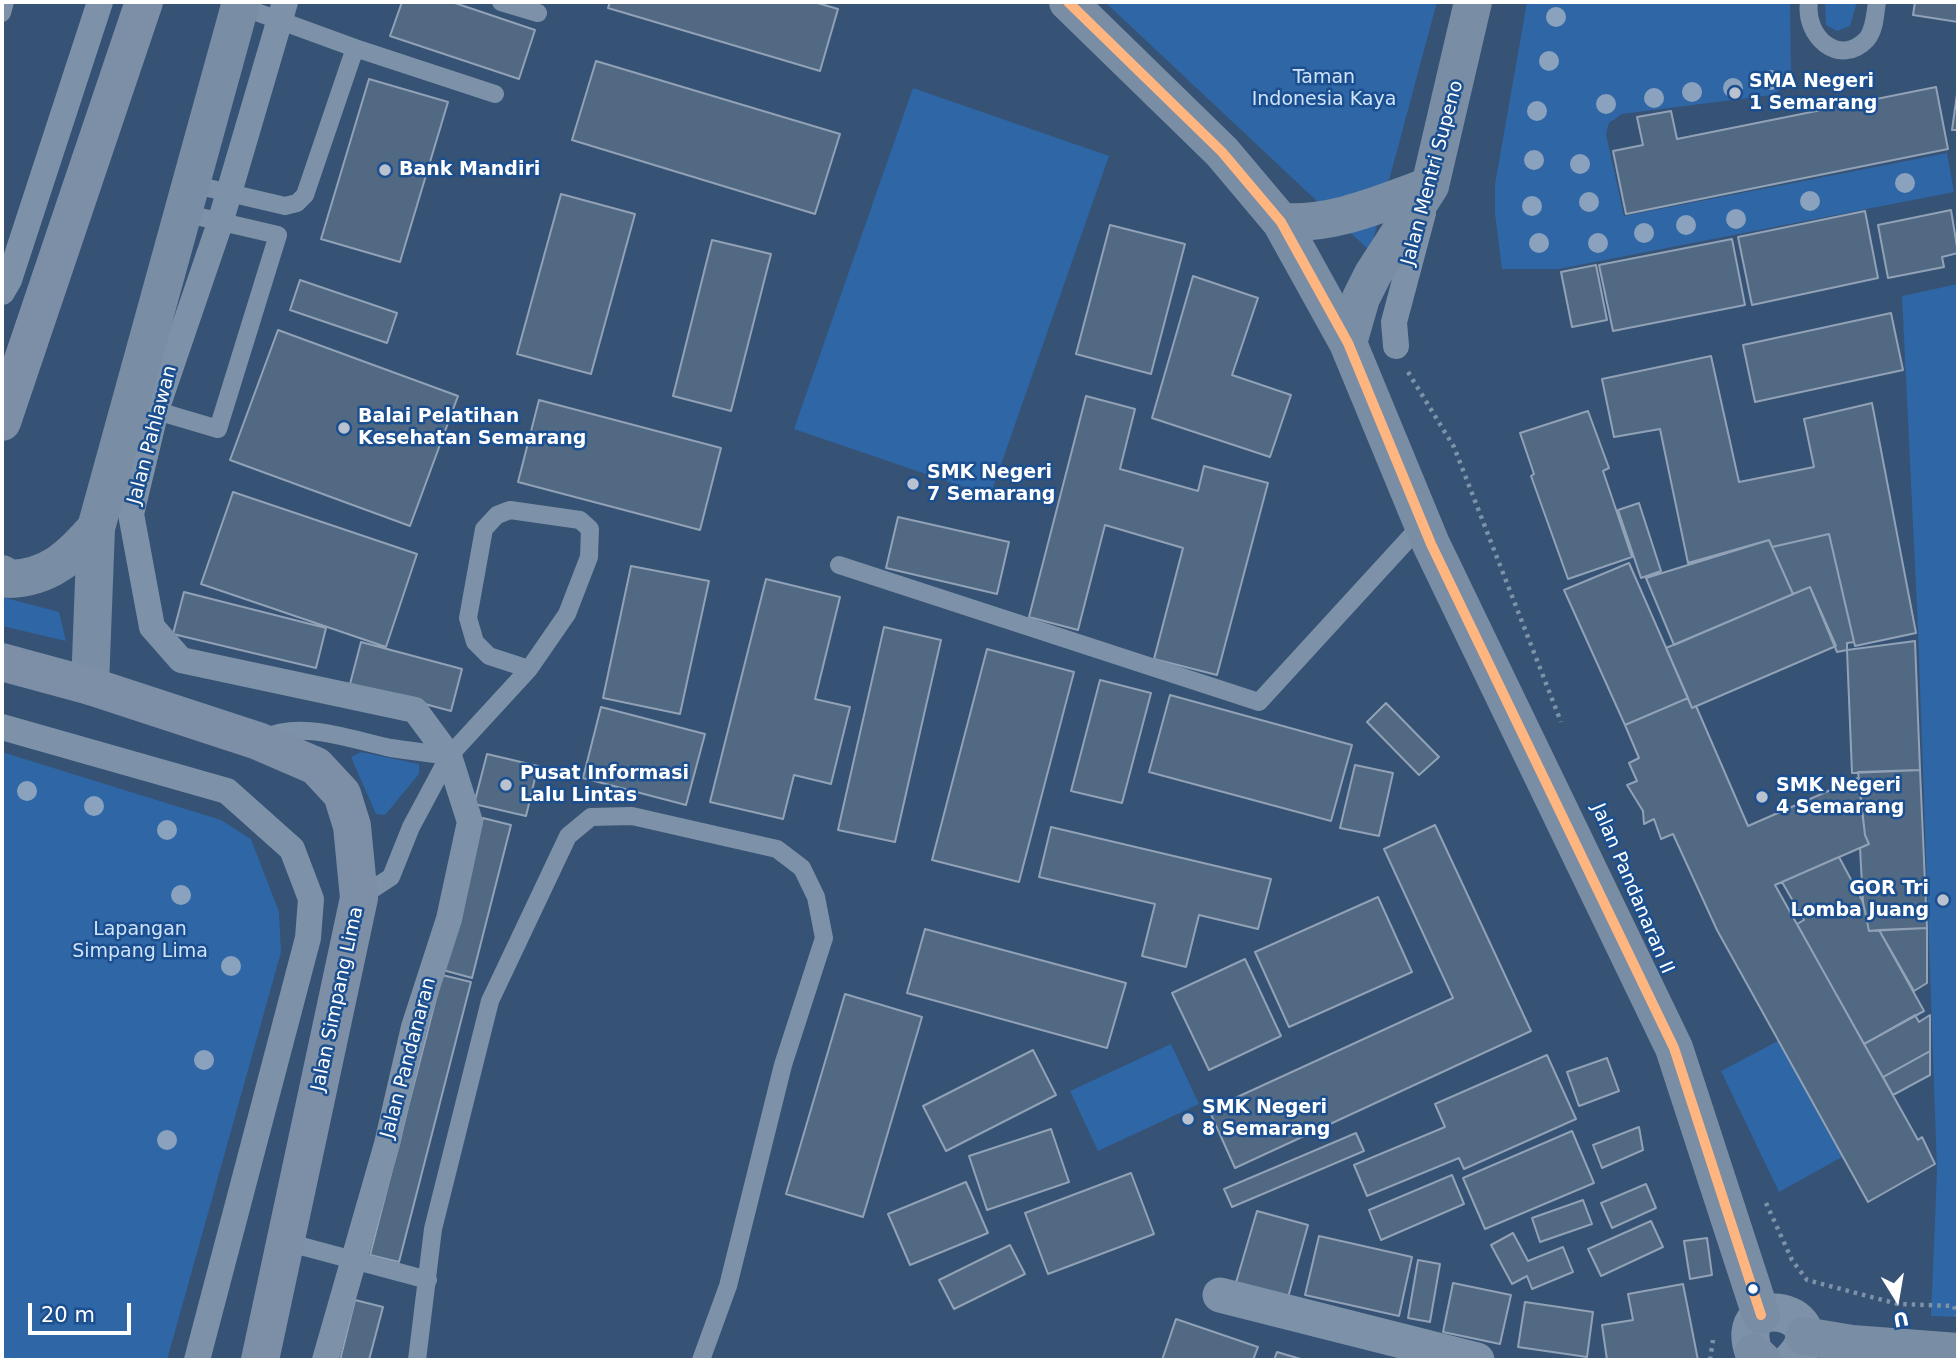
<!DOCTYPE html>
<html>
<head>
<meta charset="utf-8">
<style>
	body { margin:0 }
	#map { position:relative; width:1960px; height:1362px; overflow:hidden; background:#365274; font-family:"DejaVu Sans",sans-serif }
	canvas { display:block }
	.frame { position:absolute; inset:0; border:4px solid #fff; pointer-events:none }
	.north { position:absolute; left:1862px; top:1264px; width:70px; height:70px; -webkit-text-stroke:5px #1b4f8f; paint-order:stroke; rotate:169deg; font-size:19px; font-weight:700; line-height:28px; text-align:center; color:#fff }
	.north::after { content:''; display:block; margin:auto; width:24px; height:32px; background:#fff; clip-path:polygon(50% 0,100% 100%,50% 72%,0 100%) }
	.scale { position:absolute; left:28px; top:1303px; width:103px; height:32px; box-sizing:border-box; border:4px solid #fff; border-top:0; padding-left:9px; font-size:21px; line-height:24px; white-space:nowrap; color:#fff; -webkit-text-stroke:5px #1b4f8f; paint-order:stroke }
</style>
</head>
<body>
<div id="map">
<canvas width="1960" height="1362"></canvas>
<div class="frame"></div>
<div class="north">U</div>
<div class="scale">20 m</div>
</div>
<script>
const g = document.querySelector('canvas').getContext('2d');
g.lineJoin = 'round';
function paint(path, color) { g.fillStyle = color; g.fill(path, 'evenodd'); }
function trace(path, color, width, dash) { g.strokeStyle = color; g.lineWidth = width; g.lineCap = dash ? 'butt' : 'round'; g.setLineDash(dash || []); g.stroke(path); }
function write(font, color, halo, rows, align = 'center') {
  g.font = font + ' "DejaVu Sans",sans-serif'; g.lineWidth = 5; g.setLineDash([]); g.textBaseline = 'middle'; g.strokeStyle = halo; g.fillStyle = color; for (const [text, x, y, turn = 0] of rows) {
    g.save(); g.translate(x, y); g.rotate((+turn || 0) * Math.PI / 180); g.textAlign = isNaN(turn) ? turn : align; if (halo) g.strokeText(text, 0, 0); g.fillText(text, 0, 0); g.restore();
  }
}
paint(new Path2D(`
	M1105,2H1437L1370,251Z
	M1527,2H1790L1791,73L1786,86L1772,95L1622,114L1609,123L1606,134L1624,216L1947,153L1954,192L1559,269H1502L1495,214V184Z
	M1825,2H1857L1850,26L1837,31L1826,25Z
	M913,88L1109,156L990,496L794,429Z
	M1958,284V1317L1931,1316L1937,1171L1918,629L1902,296Z
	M2,597L59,612L66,641L2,626Z
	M2,752L221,820L251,839L279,912L281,952L167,1360H2Z
	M361,752L419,764V774L385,815L376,814L351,757Z
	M1778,1041L1842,1157L1779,1192L1721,1071Z
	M1171,1044L1199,1104L1098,1151L1070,1091Z`), '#2f66a5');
const building = new Path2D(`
	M402,2H452L535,30L519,79L390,36Z
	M610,2H814L838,9L820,71L608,8Z
	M1915,2H1958V22L1913,15Z
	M596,61L840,134L815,214L572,140Z
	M369,79L448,102L400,262L321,239Z
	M1936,87L1948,149L1626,214L1613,151L1643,145L1637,117L1671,111L1677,139Z
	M1958,87V130H1952Z
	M561,194L635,214L591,374L517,354Z
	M1951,210L1958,253L1942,257L1944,267L1888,278L1878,225Z
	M1865,211L1878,278L1752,305L1738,237Z
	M1110,225L1185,244L1151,374L1076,354Z
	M1732,239L1745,305L1613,331L1599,265Z
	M712,240L771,254L731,411L673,396Z
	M1596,265L1607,320L1572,327L1561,272Z
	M1193,276L1258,298L1232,375L1291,395L1270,457L1152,418Z
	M300,280L397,313L387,343L290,310Z
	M1891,313L1903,370L1755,402L1743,345Z
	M278,330L458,396L410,526L230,460Z
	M1711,356L1739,482L1814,467L1804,419L1872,403L1916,633L1855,646L1829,534L1772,547L1769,540L1688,563L1660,429L1614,437L1602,379Z
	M1086,396L1135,409L1120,469L1198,491L1204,466L1268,483L1217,675L1154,659L1183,548L1105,525L1078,630L1029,617Z
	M539,400L721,448L700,530L518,482Z
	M1588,411L1609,468L1603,471L1632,557L1568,579L1531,476L1534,474L1520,433Z
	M233,492L417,554L386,647L201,584Z
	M1639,503L1661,571L1641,578L1618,510Z
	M898,517L1009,542L997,594L886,568Z
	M1829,534L1854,642L1847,643V650L1837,652L1810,587L1793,594L1772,547Z
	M1769,540L1793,594L1674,645L1646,578Z
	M1629,563L1688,698L1625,725L1564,590Z
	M631,566L709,581L680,714L603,698Z
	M766,579L840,597L815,699L850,707L831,784L794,775L783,819L710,802Z
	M1810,587L1836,646L1692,708L1666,648Z
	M184,592L326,628L316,668L173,634Z
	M884,627L941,640L895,842L838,830Z
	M1915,641L1920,770L1852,773L1847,650Z
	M361,642L462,669L451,711L350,684Z
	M987,649L1074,672L1019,882L932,860Z
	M1100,680L1151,693L1122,803L1071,791Z
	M1170,695L1352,745L1331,821L1149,772Z
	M1688,698L1692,708L1696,706L1748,826L1858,778L1865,835L1869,844L1775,885L1918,1140L1922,1137L1935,1164L1868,1202L1717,930L1673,834L1661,839L1654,819L1644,824L1643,811L1627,785L1637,781L1629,763L1639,758L1625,725Z
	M1386,703L1439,757L1419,775L1367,722Z
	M601,707L705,734L686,805L583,778Z
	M487,754L538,766L526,816L474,804Z
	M1355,765L1393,773L1379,836L1340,828Z
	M1920,770L1927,928L1869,931L1863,902L1860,848L1869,844L1865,835L1858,772Z
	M483,818L511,825L472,978L443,970Z
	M1435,825L1531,1031L1235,1168L1209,1110L1453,998L1384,849Z
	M1051,827L1271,879L1258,929L1199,915L1186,967L1142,956L1155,904L1039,877Z
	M1839,857L1863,902L1869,931L1879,930L1924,1011L1864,1044L1797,924L1804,920L1782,882Z
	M1378,897L1412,972L1289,1027L1255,952Z
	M1927,928V983L1914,991L1879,930Z
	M925,929L1126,983L1107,1048L907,993Z
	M1245,959L1281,1036L1209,1070L1172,993Z
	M442,975L471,982L399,1262L370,1255Z
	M845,994L922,1017L863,1217L786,1194Z
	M1915,1015L1919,1022L1930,1015V1051L1883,1077L1864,1044Z
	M1033,1050L1056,1095L946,1151L923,1106Z
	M1930,1051V1075L1893,1095L1883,1077Z
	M1547,1055L1576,1119L1464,1169L1459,1158L1367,1196L1354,1165L1445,1127L1435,1104Z
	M1607,1058L1619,1091L1579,1106L1567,1072Z
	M1639,1127L1643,1150L1602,1168L1593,1145Z
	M1051,1129L1069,1182L987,1210L969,1156Z
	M1572,1131L1594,1183L1485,1229L1463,1178Z
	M1356,1133L1364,1151L1232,1207L1224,1189Z
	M1131,1173L1154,1234L1048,1274L1025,1213Z
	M1452,1175L1464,1204L1381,1240L1369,1210Z
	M966,1182L988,1233L910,1265L888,1214Z
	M1646,1184L1656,1208L1612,1228L1601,1203Z
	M1583,1200L1592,1224L1540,1242L1532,1218Z
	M1257,1211L1308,1225L1287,1301L1235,1286Z
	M1651,1221L1663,1247L1601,1276L1588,1249Z
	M1513,1233L1528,1261L1563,1247L1573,1272L1532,1289L1527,1276L1512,1284L1491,1245Z
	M1319,1236L1412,1257L1399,1316L1305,1295Z
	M1707,1238L1712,1275L1690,1279L1684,1241Z
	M1010,1245L1025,1274L954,1309L939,1280Z
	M1418,1260L1440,1264L1430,1322L1408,1318Z
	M1453,1283L1511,1295L1500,1344L1443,1332Z
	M1683,1284L1698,1360H1607L1602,1325L1633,1320L1628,1294Z
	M355,1300L383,1307L369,1360H340Z
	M1525,1302L1593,1312L1587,1357L1518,1347Z
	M1176,1319L1258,1347L1253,1360H1162Z
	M1277,1352L1304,1360H1274Z`);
paint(building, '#526984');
trace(building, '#92a2b6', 2);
trace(new Path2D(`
	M1408,372L1454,447L1561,722
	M1766,1203L1792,1260L1807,1280L1898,1304L1954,1306L1957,1315
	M1710,1360L1713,1340`), '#7d92a8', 4.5, [3.5, 5]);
trace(new Path2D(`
	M501,2L538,13
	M1809,2C1804,37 1840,68 1867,39C1875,29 1875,14 1877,2
	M2,13L5,2
	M355,48L495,94
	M191,184L285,206L297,203L305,195L355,48L240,6
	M147,408L218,429L278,235L183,213
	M839,565L1259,702L1413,534L1428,543
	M264,738C302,720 352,740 391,748C410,751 430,753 449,756
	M359,898L391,877L411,827L449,756L529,669L567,614L589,557L590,529L580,520L510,510L497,515L484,529L468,618L475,642L489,656L529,669
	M286,1242L428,1280
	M417,1360L433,1229L490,1001L568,836L591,817L632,816L777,849L802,868L816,897L824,938L783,1065L728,1286L701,1360`), '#7d92a8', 18);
trace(new Path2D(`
	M285,2L220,223L156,410L131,514L152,627L181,660L415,710L449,756L470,822L449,919L414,1027L387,1144L325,1360
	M2,292L9,280L100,2
	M1396,346L1394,322L1423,213
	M2,727L227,791L292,849L311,899L308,938L197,1360`), '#7d92a8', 26);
trace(new Path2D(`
	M1220,1295L1477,1360`), '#7d92a8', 35);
trace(new Path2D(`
	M1754,1353C1729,1286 1841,1312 1792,1360`), '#7d92a8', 38);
trace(new Path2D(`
	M1068,2L1222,152L1281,222L1348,343L1431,544L1674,1048L1761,1315
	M1281,222C1334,225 1380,204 1430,186
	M1348,343L1361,298L1373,274L1430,186L1473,2
	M2,574L9,579C49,578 71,557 96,528
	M90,686L96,528L241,2
	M1804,1336L1852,1344L1958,1352
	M1754,1353L1762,1360`), '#798da4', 38);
trace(new Path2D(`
	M2,422L144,2
	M2,662L90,686L258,741L316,766L342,794L352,826L359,898L260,1360`), '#7d8ea7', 38);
trace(new Path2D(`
	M1068,2L1222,152L1281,222L1348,343L1431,544L1674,1048L1761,1315`), '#ffb580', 10);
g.fillStyle = '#8aa2be';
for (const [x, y] of [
	[1556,17],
	[1549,61],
	[1771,80],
	[1733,88],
	[1692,92],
	[1654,98],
	[1606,104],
	[1537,111],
	[1534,160],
	[1580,164],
	[1905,183],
	[1810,201],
	[1589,202],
	[1532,206],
	[1736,219],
	[1686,225],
	[1644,233],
	[1539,243],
	[1598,243],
	[27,791],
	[94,806],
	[167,830],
	[181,895],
	[231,966],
	[204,1060],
	[167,1140]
]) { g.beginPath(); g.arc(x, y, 10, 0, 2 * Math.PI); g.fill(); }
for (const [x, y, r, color] of [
	[1735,93,7,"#b9c2ce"],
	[385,170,7,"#b9c2ce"],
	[344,428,7,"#b9c2ce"],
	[913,484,7,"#b9c2ce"],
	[506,785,7,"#b9c2ce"],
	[1762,797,7,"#b9c2ce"],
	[1943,900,7,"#b9c2ce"],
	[1188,1119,7,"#b9c2ce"],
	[1753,1289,6,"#fff"]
]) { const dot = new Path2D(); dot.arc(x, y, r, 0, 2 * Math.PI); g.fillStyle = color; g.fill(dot); trace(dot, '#1b4f8f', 2.5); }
write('19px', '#cfe3fa', '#1b4f8f', [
	["Taman",1324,78],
	["Indonesia Kaya",1324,100],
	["Lapangan",140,930],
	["Simpang Lima",140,952]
]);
write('bold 19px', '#fff', '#1b4f8f', [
	["SMA Negeri",1749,82],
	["1 Semarang",1749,104],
	["Bank Mandiri",399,170],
	["Balai Pelatihan",358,417],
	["Kesehatan Semarang",358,439],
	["SMK Negeri",927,473],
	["7 Semarang",927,495],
	["Pusat Informasi",520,774],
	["Lalu Lintas",520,796],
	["SMK Negeri",1776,786],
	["4 Semarang",1776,808],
	["GOR Tri",1929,889,"right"],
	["Lomba Juang",1929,911,"right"],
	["SMK Negeri",1202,1108],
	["8 Semarang",1202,1130]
], 'left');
write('19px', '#fff', '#1b4f8f', [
	["Jalan Mentri Supeno",1433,173,-75],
	["Jalan Pahlawan",153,435,-75],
	["Jalan Pandanaran II",1632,889,67],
	["Jalan Simpang Lima",338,999,-78],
	["Jalan Pandanaran",409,1058,-75]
]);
</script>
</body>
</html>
